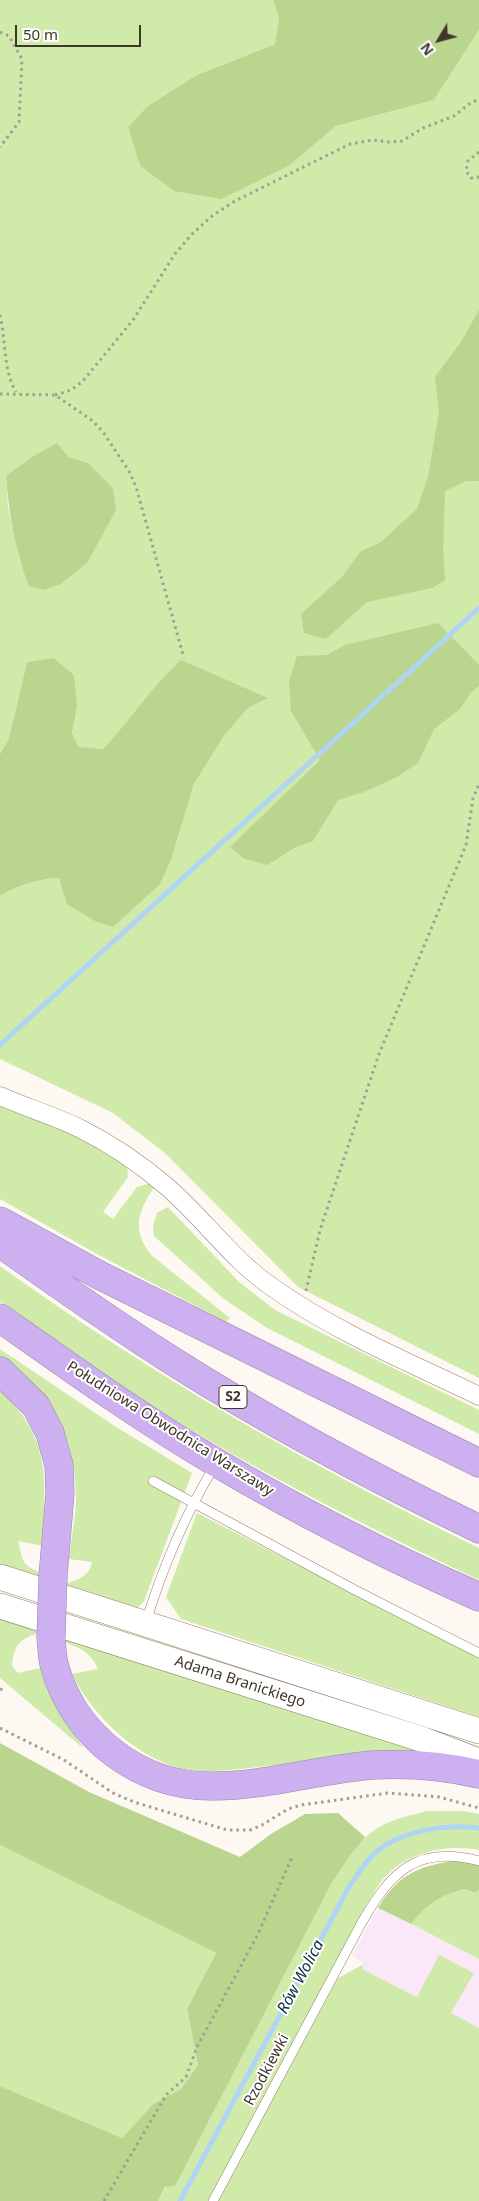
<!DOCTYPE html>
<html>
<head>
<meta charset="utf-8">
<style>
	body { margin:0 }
	#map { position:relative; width:479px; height:2201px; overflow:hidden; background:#fdf8f2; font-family:"Noto Sans",sans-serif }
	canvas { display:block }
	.north { position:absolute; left:414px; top:15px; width:50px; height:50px; -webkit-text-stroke:4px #fff; paint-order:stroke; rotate:233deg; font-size:14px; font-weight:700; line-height:20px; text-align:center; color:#40362b }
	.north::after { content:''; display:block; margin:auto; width:18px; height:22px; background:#40362b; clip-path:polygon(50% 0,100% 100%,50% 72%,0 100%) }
	.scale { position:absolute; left:15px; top:25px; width:126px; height:22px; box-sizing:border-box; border:2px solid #40362b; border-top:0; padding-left:6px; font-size:15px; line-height:18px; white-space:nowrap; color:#40362b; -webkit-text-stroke:4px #fff; paint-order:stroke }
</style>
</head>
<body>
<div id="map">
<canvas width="479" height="2201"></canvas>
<div class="north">N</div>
<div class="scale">50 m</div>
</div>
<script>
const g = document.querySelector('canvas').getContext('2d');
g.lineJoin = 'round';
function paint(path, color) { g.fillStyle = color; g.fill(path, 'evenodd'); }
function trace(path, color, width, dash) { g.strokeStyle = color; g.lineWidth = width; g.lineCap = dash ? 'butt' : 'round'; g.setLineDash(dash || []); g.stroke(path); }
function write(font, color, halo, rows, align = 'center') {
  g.font = font + ' "Noto Sans",sans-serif'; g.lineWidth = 4; g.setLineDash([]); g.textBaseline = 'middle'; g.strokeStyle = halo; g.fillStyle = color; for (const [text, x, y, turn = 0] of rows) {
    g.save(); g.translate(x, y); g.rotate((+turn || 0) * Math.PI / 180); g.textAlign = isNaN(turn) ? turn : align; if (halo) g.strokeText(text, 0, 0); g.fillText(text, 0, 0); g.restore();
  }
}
paint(new Path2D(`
	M378,1908L479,1959V2028L362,1969L364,1964L352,1955Z`), '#fae8f9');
paint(new Path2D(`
	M0,0H273L279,18L275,44L197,75L128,127L140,166L174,191L290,165L336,126L434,100L479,30V1378L298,1287L165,1153L113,1113L0,1059V896C19,885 37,879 59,878L172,857L194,784L224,736L248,708L268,698L125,726L103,749L79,747L72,733L77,707L53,658L27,662L9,738L0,754ZM57,443L69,457L89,463L87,563L61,584L45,590L20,562L8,507L6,476L33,456Z
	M0,1103L92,1142L127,1167L128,1177L103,1212L113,1219L137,1187L151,1183L155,1186C138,1211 131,1229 151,1255L230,1318L226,1322L95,1253L0,1199Z
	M168,1207L239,1282L275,1310L479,1410V1434L267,1328L224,1299L154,1236L153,1225L157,1213Z
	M0,1266C150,1374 312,1467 479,1548V1580C312,1501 147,1415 0,1301Z
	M0,1349L113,1425L192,1473L144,1601L136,1610L66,1589L67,1583C79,1580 90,1575 92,1562L69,1559C71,1539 76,1517 76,1497C75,1431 52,1396 0,1358Z
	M0,1390C53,1440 45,1481 43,1546L18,1541C23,1559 20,1565 40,1572L39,1580L0,1566Z
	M197,1513L479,1658V1717L181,1619L166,1597Z
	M0,1617L36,1629L37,1634C19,1638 13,1648 12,1666L18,1673L40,1668L59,1712L84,1749L0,1678Z
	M65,1636L427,1752C374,1752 321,1760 268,1766C246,1768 222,1772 200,1771C147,1769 94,1719 72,1674L98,1669C91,1653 81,1648 66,1643Z
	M426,1811H464L479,1814V1850C451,1844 412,1851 390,1872C380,1880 374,1893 367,1904L208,2201H158L331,1884C346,1861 359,1836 385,1824C397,1818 413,1815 426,1811Z
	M0,1845L216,1953L187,2009L198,2065L181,2089L153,2104L122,2138L0,2086Z
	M465,1889L475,1893L479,1890V1959L411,1924C427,1904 441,1895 465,1889Z
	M439,1955L474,1973L451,2013L479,2028V2201H217L338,1978L364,1964L362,1969L417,1997Z`), '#d0eaa9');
paint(new Path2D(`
	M273,0H479V30L434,100L336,126L290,165L221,199L174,191L140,166L128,127L148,106L197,75L275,44L279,18Z
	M479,310V481H466L445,491L443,551L445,580L432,588L367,602L326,639L304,633L301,614L342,577L360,552L381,542L417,509L428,477L439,412L435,377L461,342Z
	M57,443L69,457L88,463L113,488L116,510L87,563L61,584L45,590L29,586C15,551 9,514 6,476L33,456Z
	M438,623L479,665V686L472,691L460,709L434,729L418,763L397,777L364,792L338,800L313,841L296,847L267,865L243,858L230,847L320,760L291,711L289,681L297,656L327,655L345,645Z
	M53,658L74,675L77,707L72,733L79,747L103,749C130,721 152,686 181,660L268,698L248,708L224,736L194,784L172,857L160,884L113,927L95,921L67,904L59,878C37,879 19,885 0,896V754L9,738L27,662Z
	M0,1743L89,1792L240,1857L271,1834L305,1814L338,1813L365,1837L348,1858L331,1884L175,2186L165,2187L158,2201H0V2086L122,2138L153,2104L181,2089L198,2065L187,2009L216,1953L0,1845Z
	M459,1860L479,1865V1890L475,1893L465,1889C441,1895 427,1904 411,1924L378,1908C400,1872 420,1866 459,1860Z`), '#b9d58e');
trace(new Path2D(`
	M0,1045L479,608
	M180,2201L349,1887C356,1877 362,1867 370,1858C394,1831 444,1824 479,1828`), '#b0d4f4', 5);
const service = new Path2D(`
	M153,1481L355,1590L479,1653
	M146,1622C163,1566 185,1515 215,1465
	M213,2201L361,1924C390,1873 416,1844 479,1861`);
const minor = new Path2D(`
	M0,1096C27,1108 55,1116 81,1129C111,1144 139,1163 165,1185C203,1217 231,1259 272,1287C335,1332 409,1362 479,1396`);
const secondary = new Path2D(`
	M0,1577L479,1731
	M0,1606L421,1739L479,1761`);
const motorway = new Path2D(`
	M0,1221L101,1276L479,1463
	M0,1243C56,1283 113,1323 171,1360C270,1423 374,1478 479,1529
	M0,1318C71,1368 142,1419 217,1463C302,1513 389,1557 479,1597
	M0,1371L36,1406L50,1433L59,1465L60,1494L53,1576
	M51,1638C52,1647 52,1656 54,1664C73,1736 139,1787 213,1786C267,1786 320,1769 374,1765C410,1763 444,1766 479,1774`);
trace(service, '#988167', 10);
trace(minor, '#988167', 19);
trace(secondary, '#988167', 26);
trace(motorway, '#9c85ab', 29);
trace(new Path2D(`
	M0,32L9,36L22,59L19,122L0,147
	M479,152L468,161L466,171L471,178L479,177
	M0,315C6,340 3,370 16,392
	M0,394L55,395L93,421L103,432L129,471L136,487L184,658
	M55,395L71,390L83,381L133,320L175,254L192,234L212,216L235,201L350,144L373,140L390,142L402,141L423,128L454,116L469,104L479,99
	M306,1291L320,1230L379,1054L466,845L473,798L479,784
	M0,1689L5,1691
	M0,1728L64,1760L113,1793L134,1802L227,1830H250L262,1825L288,1809L301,1805L388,1793L439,1797L479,1808
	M104,2201L166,2095L186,2077L197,2047L257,1936L293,1855`), '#a49d95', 3, [2.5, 4]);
trace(service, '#fff', 9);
trace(minor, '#fff', 18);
trace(secondary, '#fff', 25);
trace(motorway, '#cdb0f0', 28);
const motorwayBridge = new Path2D(`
	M51,1638L53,1576`);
trace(motorwayBridge, '#9c85ab', 29, []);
trace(motorwayBridge, '#cdb0f0', 28);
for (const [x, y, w] of [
	[233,1397,28]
]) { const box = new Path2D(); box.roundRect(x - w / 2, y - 11.5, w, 23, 4); g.fillStyle = '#fff'; g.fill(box); trace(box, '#40362b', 1); }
write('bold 14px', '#40362b', null, [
	["S2",233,1397]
]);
write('15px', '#40362b', '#fff', [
	["Południowa Obwodnica Warszawy",170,1429,32],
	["Adama Branickiego",240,1682,18],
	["Rzodkiewki",267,2070,-62]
]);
write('italic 16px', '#112c42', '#fff', [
	["Rów Wolica",301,1977,-62]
]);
</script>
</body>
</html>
